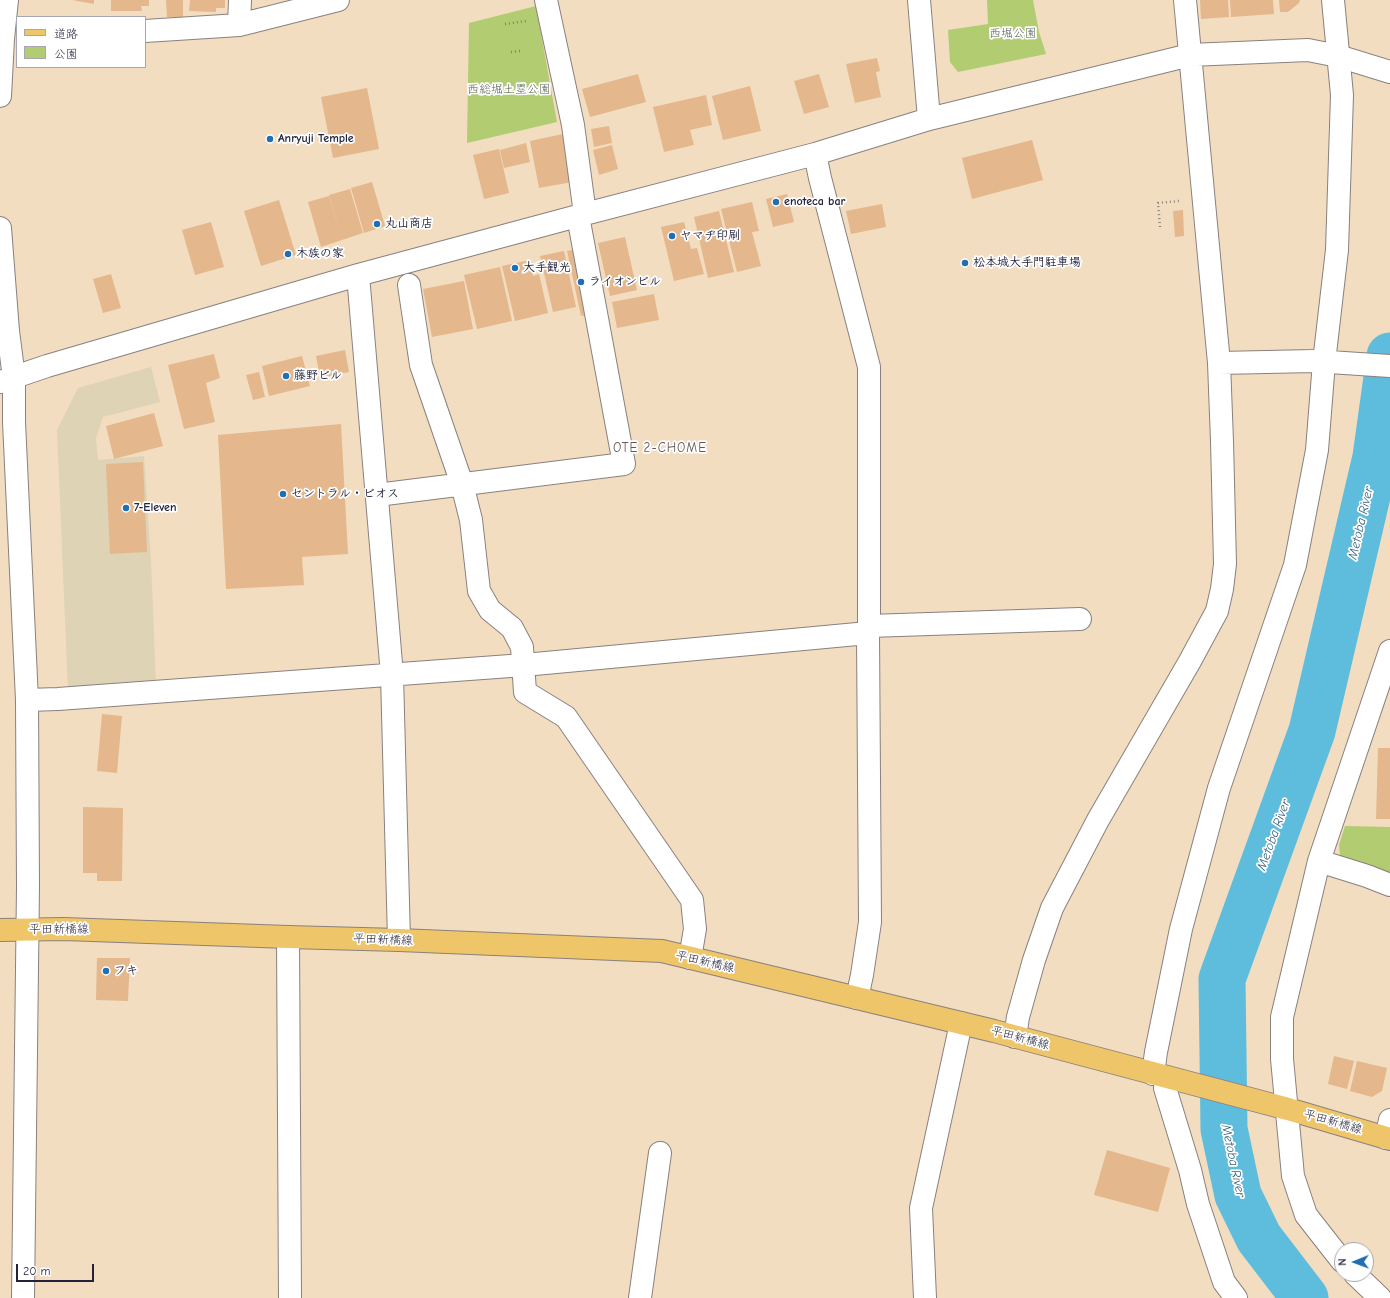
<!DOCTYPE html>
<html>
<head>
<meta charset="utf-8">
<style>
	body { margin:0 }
	#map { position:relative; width:1390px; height:1298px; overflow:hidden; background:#f2ddc0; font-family:"Comic Neue","Klee One",sans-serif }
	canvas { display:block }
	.legend { position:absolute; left:16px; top:16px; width:130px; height:52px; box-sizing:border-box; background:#fff; border:1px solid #a7a7b1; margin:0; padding:5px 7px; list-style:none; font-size:12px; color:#22223b }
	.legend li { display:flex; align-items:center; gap:8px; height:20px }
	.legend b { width:20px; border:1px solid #a7a7b1 }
	.north { position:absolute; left:1334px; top:1242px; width:40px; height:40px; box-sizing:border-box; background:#fff; border:1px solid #a7a7b1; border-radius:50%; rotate:269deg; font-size:11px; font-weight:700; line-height:16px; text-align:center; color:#22223b }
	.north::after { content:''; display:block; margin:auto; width:14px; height:18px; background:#1f6fb2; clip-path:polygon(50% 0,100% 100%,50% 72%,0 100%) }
	.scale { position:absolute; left:16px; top:1264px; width:78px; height:18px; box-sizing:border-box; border:2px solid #22223b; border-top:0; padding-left:5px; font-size:12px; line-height:14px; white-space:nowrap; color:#22223b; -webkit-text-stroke:3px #fff; paint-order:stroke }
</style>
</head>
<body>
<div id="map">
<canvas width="1390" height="1298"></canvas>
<ul class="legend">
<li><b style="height:5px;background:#eec569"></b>道路</li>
<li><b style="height:11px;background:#b1cc71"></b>公園</li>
</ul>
<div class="north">N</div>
<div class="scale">20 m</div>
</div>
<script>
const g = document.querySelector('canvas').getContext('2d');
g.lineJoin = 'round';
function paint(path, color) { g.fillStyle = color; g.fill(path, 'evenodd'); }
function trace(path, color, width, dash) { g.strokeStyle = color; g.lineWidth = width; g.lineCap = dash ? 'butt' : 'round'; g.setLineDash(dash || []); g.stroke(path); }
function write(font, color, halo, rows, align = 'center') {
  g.font = font + ' "Comic Neue","Klee One",sans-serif'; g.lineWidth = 3.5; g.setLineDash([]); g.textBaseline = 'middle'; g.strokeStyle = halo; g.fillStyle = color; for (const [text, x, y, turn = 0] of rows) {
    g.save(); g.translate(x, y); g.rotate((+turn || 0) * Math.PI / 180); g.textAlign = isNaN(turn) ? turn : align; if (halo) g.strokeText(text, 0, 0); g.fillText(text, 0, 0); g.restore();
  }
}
paint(new Path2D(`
	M151,367L160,402L103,417L96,438L98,460L144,456L151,560L156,686L68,691L57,430L78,388Z`), '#ded3b5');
paint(new Path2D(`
	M987,0H1033L1039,32L1046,54L958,72L950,62L948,30L988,24Z
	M536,6L557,122L467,143L469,23Z
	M1345,826L1390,827V874L1340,856L1339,845Z`), '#b1cc71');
trace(new Path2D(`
	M1305,1298L1259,1238L1238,1195L1224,1129L1222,979L1312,731L1376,457L1390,356`), '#5ebddd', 47);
paint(new Path2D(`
	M72,0H94V4Z
	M111,0H149V6H141L142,11H111Z
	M166,0H183V17H167Z
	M190,0H225V8H216V12L189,11Z
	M1200,0H1228L1229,17L1201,19Z
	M1230,0H1273L1274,14L1231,17Z
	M1279,0H1300L1299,3L1288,12H1280Z
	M877,58L880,71L876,72L881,97L855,103L846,64Z
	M638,74L646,102L590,117L582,89Z
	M819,74L829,107L804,114L794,81Z
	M750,86L761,131L723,140L712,96Z
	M367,88L379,149L333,158L321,97Z
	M706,95L712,125L690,130L694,145L664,152L653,107Z
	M609,126L612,143L594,147L591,129Z
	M563,134L572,182L539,188L530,141Z
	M1032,140L1043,180L972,199L962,158Z
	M526,143L530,162L504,168L500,150Z
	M612,145L618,169L599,175L593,150Z
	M499,149L509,193L484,199L473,155Z
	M372,182L385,226L364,233L351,188Z
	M350,189L363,233L342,240L329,195Z
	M787,194L794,222L773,227L766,199Z
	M329,196L342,240L321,247L308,202Z
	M279,200L296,255L261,266L244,211Z
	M752,202L759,231L752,232L761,266L737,272L721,209Z
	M882,204L886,227L851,234L846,211Z
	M1183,210L1184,236L1175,237L1173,211Z
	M719,211L734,272L708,278L694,217Z
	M211,222L224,267L195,275L182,230Z
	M684,222L691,249L697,248L704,274L674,281L661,227Z
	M625,237L637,290L610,296L598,243Z
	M581,248L594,314L581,316L567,251Z
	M564,251L576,307L553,312L540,256Z
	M530,260L533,276L539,274L548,313L515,321L502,266Z
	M500,267L512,321L477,329L464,275Z
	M111,274L121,308L103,313L93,279Z
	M464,281L473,329L432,337L423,289Z
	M654,294L659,320L617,328L612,302Z
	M345,350L349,372L320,378L316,356Z
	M214,354L220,378L206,383L215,422L184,429L168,365Z
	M302,356L310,386L269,396L262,366Z
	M259,372L265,397L253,400L246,375Z
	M154,413L163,446L114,459L106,426Z
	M341,424L348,554L302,557L304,585L226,589L218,435Z
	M143,462L147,552L110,554L106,464Z
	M102,714L122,716L117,773L97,771Z
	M1378,748H1390V819H1376Z
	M83,807L123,808L122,881H97V873H83Z
	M97,958H130L128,1001L96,1000Z
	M1334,1056L1354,1061L1347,1089L1328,1084Z
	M1357,1061L1387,1068L1382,1091L1372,1097L1350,1091Z
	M1107,1150L1170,1168L1158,1212L1094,1195Z`), '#e4b78c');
const minor = new Path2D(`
	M546,0L573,125L585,214
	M919,0L929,119
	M239,25L240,0
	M145,31L239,25L338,0
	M0,96L3,39L7,0
	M815,154L820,178L869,367V626L868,633L870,922L862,975L857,998
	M0,228L8,331L14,378V422L27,700L28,886L23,1298
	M358,275L392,675L399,940
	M409,285L421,365L462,484L471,520L479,591L490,610L512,628L522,647L525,692L566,717L692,900L695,929L690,958
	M1219,363L1314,361L1390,366
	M0,382L47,366L358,275L585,214L815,154L929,119L1190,55L1308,50L1338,56L1390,72
	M377,495L624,464L578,216
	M869,626L1080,619
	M27,700L58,699L524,665L868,633
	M1319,861L1367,876L1390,885
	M288,937L290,1298
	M1015,1037L1018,1017L1034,960L1052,908L1098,820L1190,661L1217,611L1222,589L1225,564L1222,441L1219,363L1185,0
	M1153,1074L1156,1052L1181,929L1219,788L1295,565L1317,450L1324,362L1337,250L1342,95L1333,0
	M1166,1077L1165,1088L1190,1170L1198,1204L1224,1282L1236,1298
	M1386,1138L1390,1120
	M1342,1261L1306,1215L1293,1176L1282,1059V1017L1319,861L1390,651
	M1355,1274L1380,1298
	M640,1298L660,1153
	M925,1298L921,1208L961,1023`);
const major = new Path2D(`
	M0,930L64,929L288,937L399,940L662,951L994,1031L1288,1109L1390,1139`);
trace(minor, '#8a807e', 24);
trace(major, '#8a807e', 24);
trace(new Path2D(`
	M505,24L526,21
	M511,52L520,51
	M1160,227L1158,203L1179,201`), '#8a807e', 2.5, [1, 3]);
trace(minor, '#fff', 22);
trace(major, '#eec569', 22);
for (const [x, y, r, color] of [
	[270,139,4,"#1f6fb2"],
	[776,202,4,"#1f6fb2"],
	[377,224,4,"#1f6fb2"],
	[672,236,4,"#1f6fb2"],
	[288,254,4,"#1f6fb2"],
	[965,263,4,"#1f6fb2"],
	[515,268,4,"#1f6fb2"],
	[581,282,4,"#1f6fb2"],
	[286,376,4,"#1f6fb2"],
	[283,494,4,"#1f6fb2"],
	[126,508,4,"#1f6fb2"],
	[106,971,4,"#1f6fb2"]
]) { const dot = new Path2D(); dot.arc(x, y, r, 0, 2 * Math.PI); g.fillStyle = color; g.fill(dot); trace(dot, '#fff', 1.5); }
write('12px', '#545e4e', '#fff', [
	["西堀公園",1013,34],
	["西総堀土塁公園",509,90]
]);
write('bold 12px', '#22223b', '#fff', [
	["Anryuji Temple",278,139],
	["enoteca bar",784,202],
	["丸山商店",385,224],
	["ヤマヂ印刷",680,236],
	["木族の家",296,254],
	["松本城大手門駐車場",973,263],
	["大手観光",523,268],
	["ライオンビル",589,282],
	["藤野ビル",294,376],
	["セントラル・ビオス",291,494],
	["7-Eleven",134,508],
	["フキ",114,971]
], 'left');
write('12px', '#22223b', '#fff', [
	["平田新橋線",59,930],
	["平田新橋線",383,940,2],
	["平田新橋線",705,962,13],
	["平田新橋線",1020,1038,15],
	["平田新橋線",1333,1122,16]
]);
g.letterSpacing = '1px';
write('13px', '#665657', '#fff', [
	["OTE 2-CHOME",660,448]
]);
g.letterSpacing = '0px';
write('italic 13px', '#3a607c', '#fff', [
	["Metoba River",1361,523,-77],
	["Metoba River",1274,835,-70],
	["Metoba River",1233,1161,78]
]);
</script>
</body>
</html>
